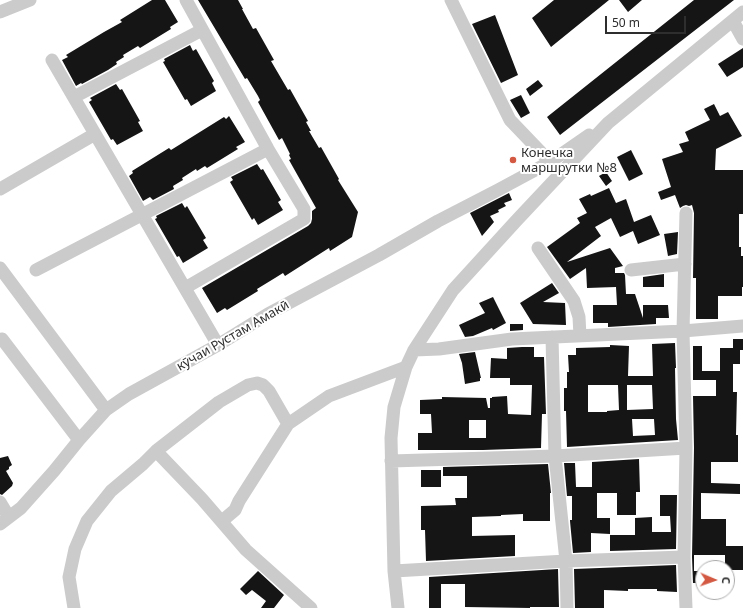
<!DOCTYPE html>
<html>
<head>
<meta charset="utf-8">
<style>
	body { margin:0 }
	#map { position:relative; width:743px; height:608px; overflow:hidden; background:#fff; font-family:"Noto Sans",sans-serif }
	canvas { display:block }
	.north { position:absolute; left:695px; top:560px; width:40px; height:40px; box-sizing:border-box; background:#fff; border:1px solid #ababab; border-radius:50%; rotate:92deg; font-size:11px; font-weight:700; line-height:16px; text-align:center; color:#2e2e2e }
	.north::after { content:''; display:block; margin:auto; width:14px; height:18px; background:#d35942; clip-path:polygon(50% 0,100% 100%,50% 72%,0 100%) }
	.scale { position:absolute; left:605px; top:16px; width:81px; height:18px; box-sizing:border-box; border:2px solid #2e2e2e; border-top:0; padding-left:5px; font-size:12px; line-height:14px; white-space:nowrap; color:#2e2e2e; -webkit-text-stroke:3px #fff; paint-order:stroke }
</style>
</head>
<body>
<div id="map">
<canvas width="743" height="608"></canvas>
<div class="north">С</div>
<div class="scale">50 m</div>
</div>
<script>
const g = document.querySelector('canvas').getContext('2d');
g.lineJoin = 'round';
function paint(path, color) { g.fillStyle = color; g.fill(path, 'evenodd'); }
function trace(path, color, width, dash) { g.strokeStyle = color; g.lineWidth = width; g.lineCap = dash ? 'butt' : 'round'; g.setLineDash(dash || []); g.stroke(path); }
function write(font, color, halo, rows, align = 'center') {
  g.font = font + ' "Noto Sans",sans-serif'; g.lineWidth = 4; g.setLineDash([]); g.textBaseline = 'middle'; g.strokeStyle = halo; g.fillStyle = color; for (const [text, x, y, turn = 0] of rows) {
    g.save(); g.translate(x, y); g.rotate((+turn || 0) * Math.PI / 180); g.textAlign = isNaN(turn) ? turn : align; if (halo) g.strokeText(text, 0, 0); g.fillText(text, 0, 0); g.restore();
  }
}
paint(new Path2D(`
	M152,0H165L178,22L170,27L171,29L140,48L138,46L123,55L124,57L116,62L117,64L108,70L82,84L81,83L76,86L62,60L68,57L66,55L104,32L122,22L120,20Z
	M198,0H238L243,9H242L253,29L256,28L274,60L271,61L288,90L290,89L308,121L306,122L311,131H309L319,148L321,147L339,179L338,180L358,212L352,237L330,251L329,248L285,276L283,273L275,278L257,289L258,291L227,310L225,308L217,313L202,288L308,226L311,223L312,219V211L316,208L289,160L291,159L289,155L290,154L282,138L279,140L258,102L260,100L258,96L247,78L245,79Z
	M554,0H609L551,47L532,18Z
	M619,0H642L628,12Z
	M694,0H734L560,135L547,117Z
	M495,15L518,75L501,83L472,24Z
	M190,45L193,51L196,49L214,81L212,83L216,91L191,106L187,99L185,100L163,62L165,61L164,59Z
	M743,48V67L727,77L718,64Z
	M538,80L543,86L530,96L526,89Z
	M116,84L120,90L122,89L140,121L138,122L143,131L117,145L113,139L111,140L89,102L92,100L90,98Z
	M521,95L530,113L521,118L510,100Z
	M714,104L720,116L728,112L742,136L716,149L715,170H743V214H739V247H741V256H743V287H742V296H718V319H696V278H693L694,213L692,205L689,206L686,205L683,206L680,208L675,195L661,200L658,192L671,187L662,159L683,152L679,144L689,141L685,132L710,120L704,109Z
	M229,116L245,142L236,147L238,149L207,168L205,166L197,171L196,169L182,178L183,180L173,186L174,189L153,200L150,197L143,201L129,176L133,173L132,171L169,148L171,150L224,117L226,119Z
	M631,150L643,174L629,181L617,157Z
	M257,164L261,170L263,169L281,200L278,202L283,210L258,225L254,218L252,220L230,182L233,180L231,177Z
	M606,172L612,181L606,186L599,176Z
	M609,188L616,203L626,199L634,222L651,215L660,235L638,244L633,231L620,237L611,218L595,227L601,236L567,262L610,248L623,266L615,268V273H624L625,275L626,294H635L643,318V305H668L669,318H656V324L608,327V323H593V305H617L616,287L587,288L586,268L570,279L547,247L580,223L577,218L587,213L579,199L590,194L591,196Z
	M509,193L512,200L504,203L506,206L498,210L499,212L490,216L494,222L482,236L470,213Z
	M182,203L185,208L187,206L206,238L203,240L208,248L183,263L179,256L177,257L155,219L157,218L156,216Z
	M678,232L677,254L668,256L664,234Z
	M664,274V287H643V277Z
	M552,283L559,293L543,302L565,303L566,325L533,324L520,303Z
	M493,297L506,323L493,330L492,328L473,336L465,337L459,325L485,313L479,303Z
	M510,324H523V330L510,331Z
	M733,339H743V350H740V364H733V392H737L736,435H738V462H711V483L740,484V494L701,493V519H726V546H743V570H727V568H725V555H694V571H703V583H693L692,557L694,448L693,396H716V380H693V346H702V371H720V348H733Z
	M675,343L676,368H675L676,419L678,440L567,447L566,411H564V388H567V372H569L568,355H576V348L610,347V345L629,346L628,376H653L652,344ZM588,385H618L619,410L607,411V412H588ZM627,385H652L653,409L627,410ZM632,419H654L655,435L633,436Z
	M522,347H534V357H544L546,414H542L541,448L483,450H418V433H432L431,414H420V400L442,399V397L486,398L488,408H490V398H492V397L507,396L508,414L531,415L532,385H510V378H490L491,358L507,359V348ZM469,420H486V438H469Z
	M475,352L481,378H480V381L465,384L462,363L459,354Z
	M8,456L12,465L9,467V469L6,471L13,483L12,486L2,495L0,494V458Z
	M639,459L640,492H636V515H617V493H597V518H610V534L591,533V552L573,553L570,521V520H572V496H567L564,463H575L576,487H592V462Z
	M548,464L551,493H550V521H523V514L501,515V516L472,517V536L515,535V556L426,561L425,530H421V506L456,505L455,498H467V476H443V467Z
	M421,470H441V487H421Z
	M660,495H677L676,549L610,551V535H635V518L652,517V532H671L670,516H660Z
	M676,565L677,592L657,591V589H628V591L604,590V608H575L574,569Z
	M558,569L559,607H530V608L465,607V584H441V608H429V577Z
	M258,571L284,595L274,608H261L266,601L252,590L246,595L240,589Z`), '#151515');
trace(new Path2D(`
	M451,0L510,120L555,167
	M0,12L30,0
	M733,21L743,39
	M52,60L218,345
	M74,97L202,30
	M0,189L95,134
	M686,213L683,331L686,448L684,557L686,608
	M538,248L574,301L579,317L580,336
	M0,268L106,410
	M36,270L268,149
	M631,270L685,264
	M185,288L304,219V209L268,149L186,0
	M552,337L555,456L566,561L567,608
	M2,339L79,440
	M414,350L439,349L512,339L683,331L743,326
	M156,451L202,499L246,550L311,608
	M391,461L555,456L686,448
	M0,502L9,517
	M222,521L235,510L239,501L288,424
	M0,524L21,508L54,471L79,440L106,410L129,394L218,345L268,314L379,255L438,221L498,190L550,162L589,135
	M394,571L566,561L684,557
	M74,608L69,577L75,549L87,521L111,491L143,464L156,451L219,402L248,385L257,383L263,385L269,391L288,424L329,396L406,367
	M398,608L394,571L391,438L394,407L406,367L414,350L453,290L516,221L608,123L743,12`), '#cbcbcb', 13);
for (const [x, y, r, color] of [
	[513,160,4,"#d35942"]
]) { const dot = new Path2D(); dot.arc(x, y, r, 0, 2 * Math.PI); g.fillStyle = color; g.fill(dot); trace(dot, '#fff', 1.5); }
write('13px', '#2e2e2e', '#fff', [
	["Конечка",521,153],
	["маршрутки №8",521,168]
], 'left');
write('13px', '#2e2e2e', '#fff', [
	["кӯчаи Рустам Амакӣ",233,336,-30]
]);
</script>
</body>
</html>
